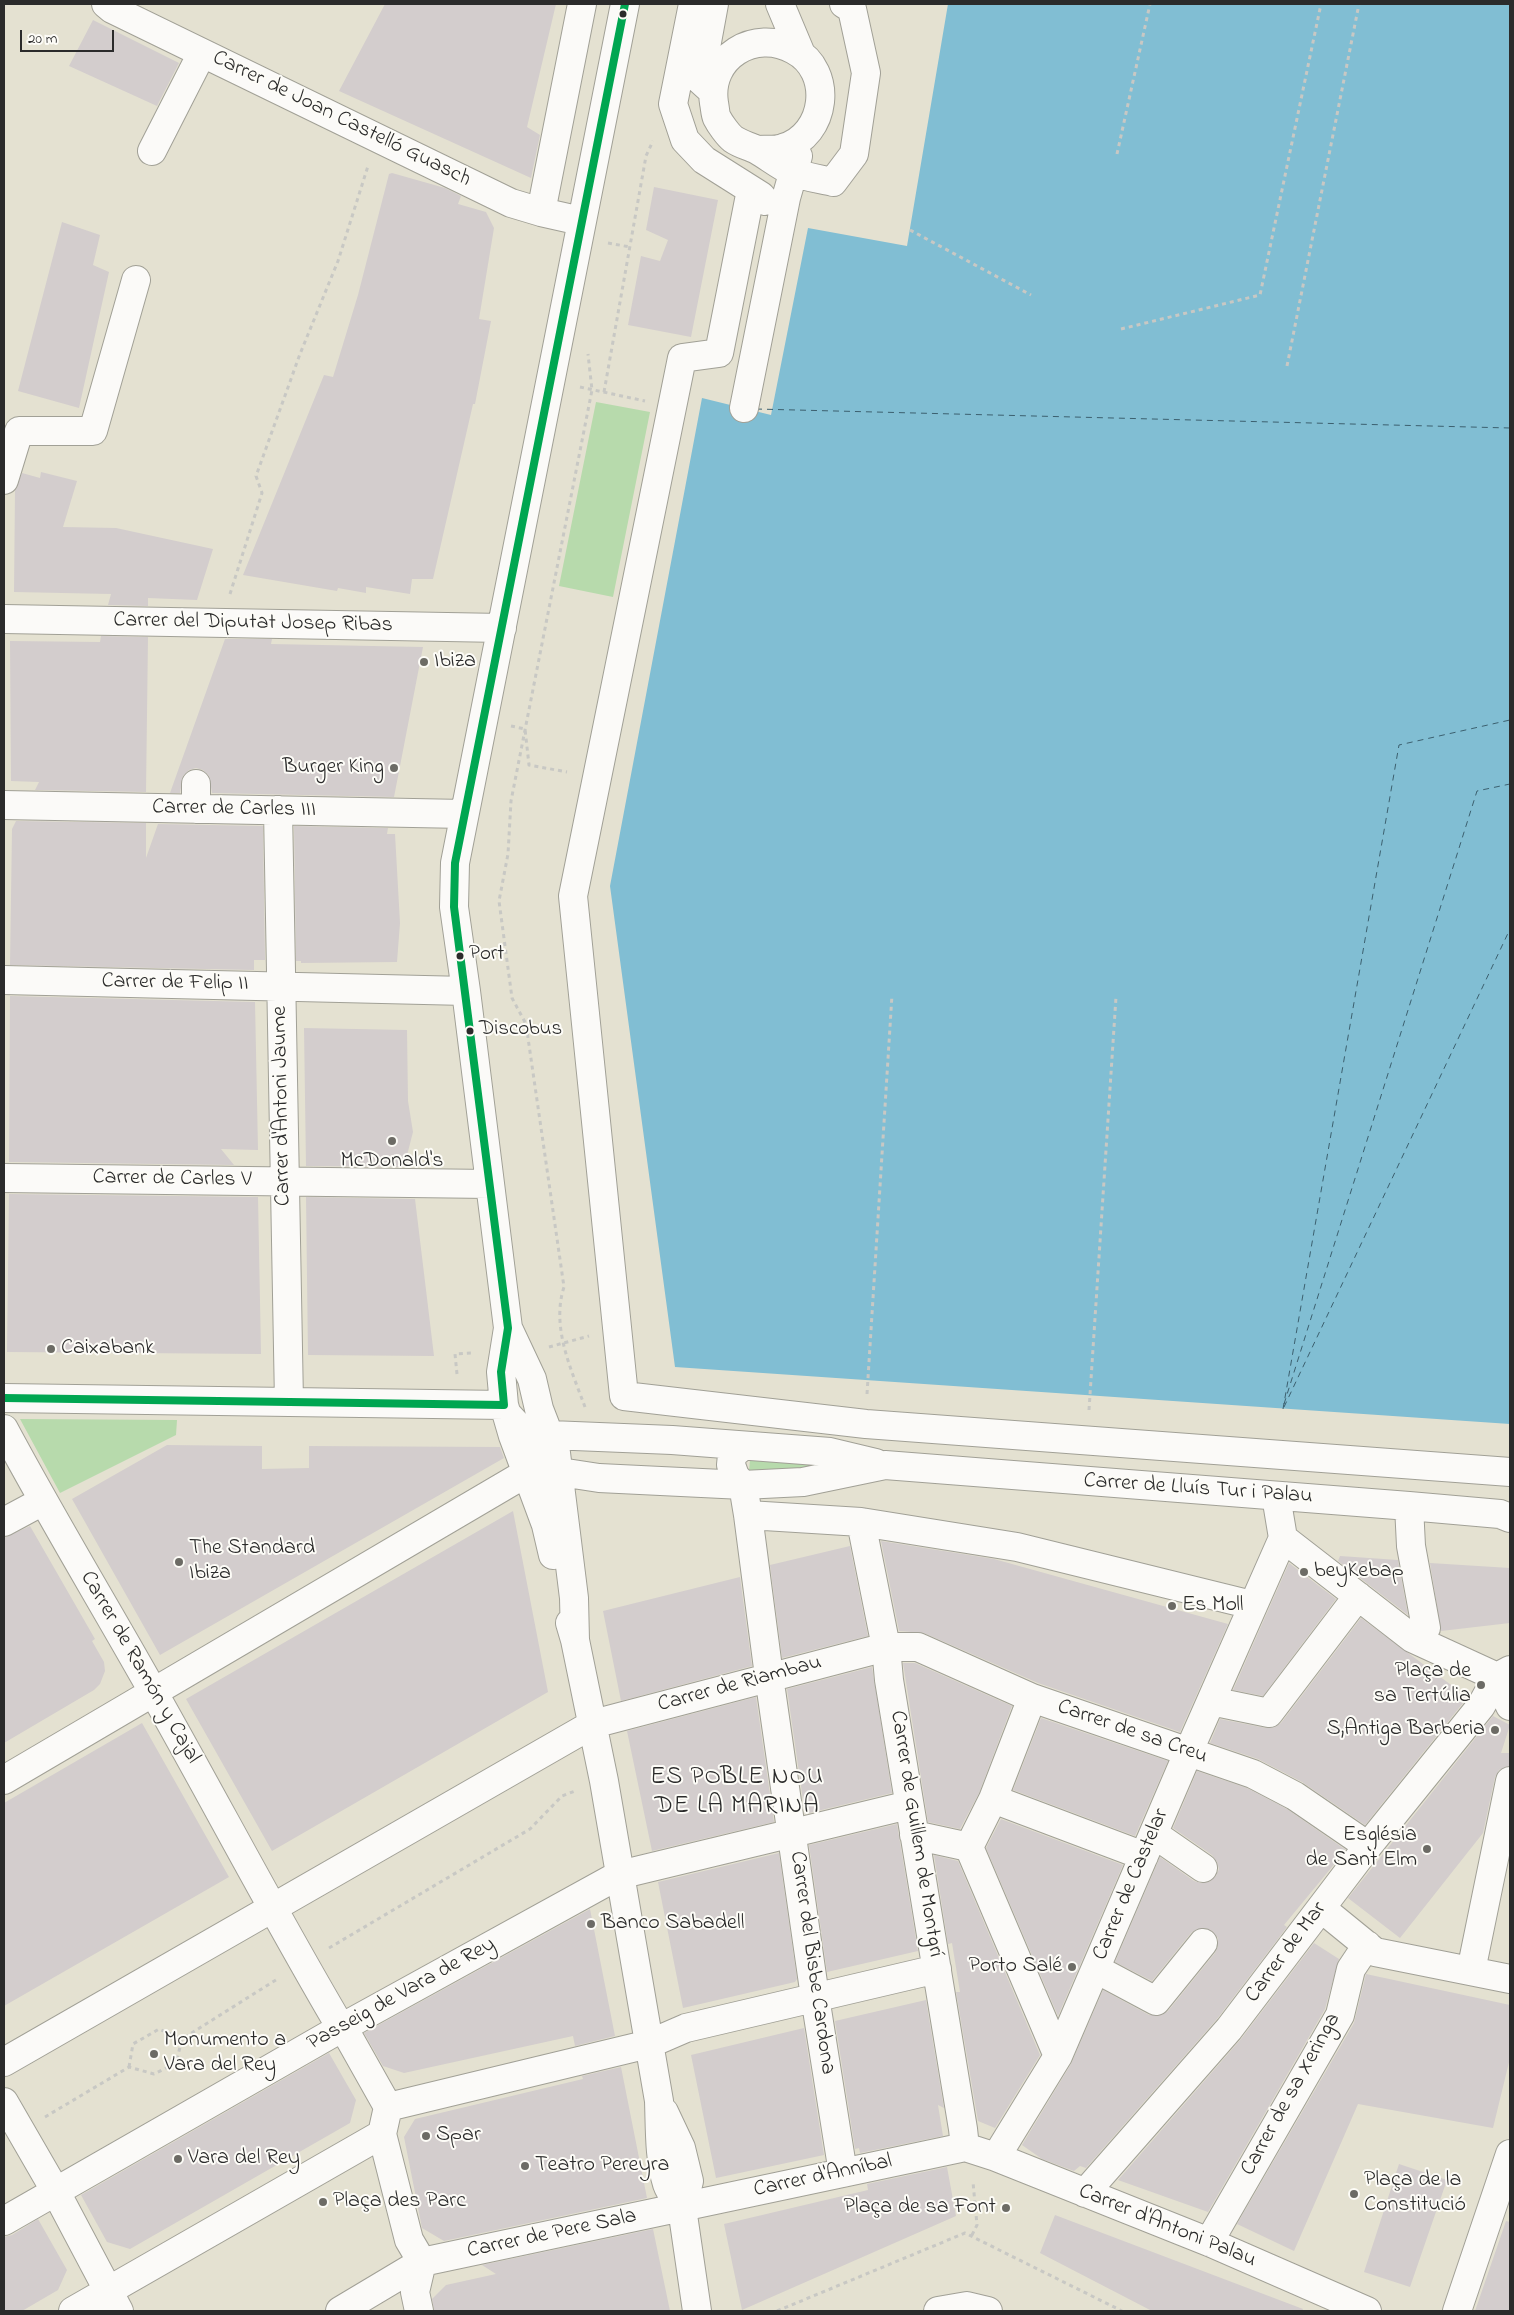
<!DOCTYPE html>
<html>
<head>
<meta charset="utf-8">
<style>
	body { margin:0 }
	#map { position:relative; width:1514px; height:2315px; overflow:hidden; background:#e4e1d1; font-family:"Indie Flower",sans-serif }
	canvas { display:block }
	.frame { position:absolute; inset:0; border:5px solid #2b2b2b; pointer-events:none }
	.scale { position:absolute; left:20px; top:30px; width:94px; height:22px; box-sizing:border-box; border:2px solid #2b2b2b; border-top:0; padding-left:6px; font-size:15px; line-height:18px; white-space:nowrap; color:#2b2b2b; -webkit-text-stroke:4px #fdfcf7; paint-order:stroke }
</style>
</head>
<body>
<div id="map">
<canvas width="1514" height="2315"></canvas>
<div class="frame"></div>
<div class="scale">20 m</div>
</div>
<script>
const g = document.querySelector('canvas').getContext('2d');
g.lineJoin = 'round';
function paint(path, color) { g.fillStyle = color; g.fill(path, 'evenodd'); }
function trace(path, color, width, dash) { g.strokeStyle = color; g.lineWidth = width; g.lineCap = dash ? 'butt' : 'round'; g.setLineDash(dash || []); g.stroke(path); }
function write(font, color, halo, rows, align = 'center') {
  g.font = font + ' "Indie Flower",sans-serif'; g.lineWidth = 4; g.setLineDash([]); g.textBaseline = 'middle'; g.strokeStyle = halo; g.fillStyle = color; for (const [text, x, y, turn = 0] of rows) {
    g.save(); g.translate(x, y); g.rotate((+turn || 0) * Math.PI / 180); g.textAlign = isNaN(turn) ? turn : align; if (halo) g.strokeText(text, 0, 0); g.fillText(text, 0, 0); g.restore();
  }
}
paint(new Path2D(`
	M596,402L650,412L613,597L559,586Z
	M20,1419L177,1420L176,1435L60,1493Z
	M750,1460L838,1464L812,1472L749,1471Z`), '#b7daac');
paint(new Path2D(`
	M948,4H1510V1424L675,1367L610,886L702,398L771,415L808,228L907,246Z`), '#81bed3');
trace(new Path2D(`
	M756,409L1510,428
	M1284,1404L1477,791L1510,784
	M1284,1407L1510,929
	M1283,1409L1399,745L1510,720`), '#3c606f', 1, [6, 5]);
paint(new Path2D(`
	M385,4H556L527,127L540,135L531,178L339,91Z
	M93,20L179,63L157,106L69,66Z
	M392,173L445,188L461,196L458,204L486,212L494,228L479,319L491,321L475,404H473L433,579H412L410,594L366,587V593L338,588L337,591L243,575L324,375L333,377L358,295L389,174Z
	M654,187L718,200L691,337L628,325L641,256L660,261L668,240L646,230Z
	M62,222L100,235L93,265L109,272L79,408L18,391Z
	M41,472L77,481L63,527L116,528L213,549L197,600L148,598V606L108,605L111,594L14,592L15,491L22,473L40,478Z
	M101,636L148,637L146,792L35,790L39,782L11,781L10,641L100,642Z
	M225,639H272L271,644L423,647L394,797L212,793L209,776L203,770L196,768L189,770L183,776L180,793H170Z
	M16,821L146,823V858L158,824L263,826L265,960H254V970L10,965L12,829Z
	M294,826L388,828L387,834H395L400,923L397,962L301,963V961H296Z
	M10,996L255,1002L258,1150L221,1149L234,1165L9,1162Z
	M304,1028L407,1030L408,1101L413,1132L404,1167L306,1166Z
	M9,1194L258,1197L261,1354L7,1352Z
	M306,1197L415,1199L434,1356L308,1355Z
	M167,1445L262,1446V1469L309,1468V1446L500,1447L504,1458L160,1655L72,1499Z
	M513,1511L548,1692L272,1851L186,1699Z
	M30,1526L95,1639L92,1641L104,1662L105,1671L100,1684L94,1690L4,1743V1538Z
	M881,1541L994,1559L1228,1624L1180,1732L1038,1683L924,1633L899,1631Z
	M850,1546L868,1636L782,1658L770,1565Z
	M1340,1556L1398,1560L1408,1615L1338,1561Z
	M1289,1563L1336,1599L1263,1696L1233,1690Z
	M1430,1563L1510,1568V1623L1441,1631Z
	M740,1577L752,1666L621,1701L603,1611Z
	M1361,1618L1466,1696L1461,1702L1463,1703L1365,1825L1302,1782L1258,1759L1210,1743L1220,1719L1266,1728L1275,1727L1281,1723Z
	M903,1663H915L1012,1706L979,1793L960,1829L928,1822Z
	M872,1667L892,1793L805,1814L787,1689Z
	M756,1697L774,1822L652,1851L627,1731Z
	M1493,1716L1510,1725L1501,1753H1510V1766L1499,1770L1495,1777L1483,1833L1400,1938L1348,1898Z
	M1041,1718L1168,1761L1135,1836L1013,1790Z
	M142,1723L229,1877L4,2006V1803Z
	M1197,1771L1247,1788L1287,1809L1346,1850L1284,1925L1287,1927L1217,2019L1086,2168L1080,2166L1074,2171L1042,2159L1022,2145L1071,2064L1103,1990L1149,2015H1162L1168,2011L1215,1953L1218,1946V1938L1212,1931L1205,1928L1197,1929L1191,1933L1152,1981L1115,1962L1160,1857L1194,1881L1201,1883L1209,1882L1216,1876L1219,1869L1217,1862L1212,1855L1173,1828Z
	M1001,1819L1123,1865L1058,2016L986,1848Z
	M897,1824L918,1951L827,1972L809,1845Z
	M779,1853L797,1979L795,1982L683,2008L658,1882Z
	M934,1855L958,1861L1040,2055L995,2128L978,2121L956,1992H960L952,1943L948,1944Z
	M590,1909L615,2036L575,2046L573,2036L404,2073L383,2066L364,2033Z
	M1314,1943L1339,1959L1325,2009L1208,2212L1118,2180L1241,2039Z
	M1366,1974L1510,2005V2058L1493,2128L1358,2104L1294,2251L1237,2224L1354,2023Z
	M926,2000L944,2108L938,2105L943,2136L860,2153L859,2148L855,2149L835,2021Z
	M804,2028L824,2155L716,2178L691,2055Z
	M329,2053L356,2100L350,2123L130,2249L107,2242L81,2195Z
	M621,2067L647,2198L444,2241L422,2228L404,2137L415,2119L583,2079L582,2076Z
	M1399,2164L1447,2180L1410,2287L1364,2272Z
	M947,2167L956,2216L742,2310L724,2224L868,2190L867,2184Z
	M1055,2215L1303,2309L1302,2311H1152L1040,2253Z
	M38,2219L67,2270L58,2290L22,2311H4V2237L12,2235Z
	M1506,2221L1510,2222V2311H1475Z
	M653,2229L670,2311H434L432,2299L446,2285L496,2274L482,2265Z`), '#d3cdcd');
const minor = new Path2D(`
	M106,4L112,9L511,203L541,212L581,221
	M693,4L673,104L685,140L704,160L761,196L765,201
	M780,4L801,54
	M711,90L700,80L714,4
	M757,150C765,149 775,151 783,148C827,135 834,71 794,50C755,28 707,57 714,103C715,107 715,114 717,118C720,124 728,135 733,139C740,144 749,146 757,150C769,157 780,166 793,172C805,177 820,179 833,182L854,154L866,73L852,9L844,4
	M152,151L202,53
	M751,190L719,353L682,358L573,896L624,1396L866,1424L1510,1472
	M541,212L582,4
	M744,408L786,198L798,156
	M4,480L19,431H93L136,280
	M4,619L502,628
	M4,805L464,814
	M196,809V784
	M278,810L289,1402
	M4,980L466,991
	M4,1178L490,1184
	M508,1328L501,1372L504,1405L513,1436L546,1525L553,1555
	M4,1398L504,1405
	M506,1413L560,1472L599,1478L743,1485L803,1482L885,1465L1409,1506L1500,1514L1510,1518
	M4,1429C52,1519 105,1606 155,1695C216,1803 274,1914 337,2021L343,2027L388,2107L382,2134L409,2240L422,2262L415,2292L419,2311
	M550,1435L672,1440L830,1452L876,1463
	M743,1446L732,1455L731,1465L735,1476L743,1485L748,1515L769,1676L815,1997L843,2173
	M1276,1496L1283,1538L1412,1638L1497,1677L1510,1706
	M1409,1506L1411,1546L1426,1628
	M748,1515L861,1522L1017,1547L1252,1605
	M4,1522L43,1501
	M861,1522L886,1647L889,1680L963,2129L965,2147
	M570,1623L575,1640L604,1781L659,2101C660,2129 659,2158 667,2184C670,2193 677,2201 682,2208
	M575,1640L574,1598L556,1453L539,1409L532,1379L508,1328L466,991L454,907L455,863L625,4
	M1032,1698L993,1799L969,1847L1058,2056
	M1211,1701L1269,1713L1358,1596
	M4,1780L528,1472H546
	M993,1799L1144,1856
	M1154,1834L1203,1868
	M914,1835L969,1847
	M1321,1908L1375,1952L1510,1979
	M1096,1969L1156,2001L1203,1943
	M1471,1971L1510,1781
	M4,2062L593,1724L886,1647H918L1032,1698L1253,1774L1295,1796L1368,1846
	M4,2102L56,2192L119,2311
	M388,2107L649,2044L686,2028L937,1969
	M664,2112L681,2148L689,2181L682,2208L697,2311
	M996,2157L1058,2056L1188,1753L1283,1538
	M1085,2193L1229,2029L1368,1846L1481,1706L1497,1677L1510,1670
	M4,2221L343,2027L619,1875L909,1805
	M1209,2242L1340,2015L1351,1969L1367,1945
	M73,2311L382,2134
	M340,2311L422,2262L965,2147L996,2157L1209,2242L1367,2311
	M938,2311L967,2306L988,2311
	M1457,2311L1510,2154`);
trace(minor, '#a1a096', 30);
trace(new Path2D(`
	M1117,154L1150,4
	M910,230L1031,295
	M608,243L630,247
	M1121,329L1260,295L1321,4
	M1287,366L1359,4
	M580,387L645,401
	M604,392L646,156L653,141
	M230,594L262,493L256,476L300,354L338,261L368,166
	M511,726L525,729L529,765L567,772
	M549,1347L589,1336
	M457,1374L455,1354L473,1353
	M867,1394L892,995
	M585,1407C571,1369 551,1327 564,1287L526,1024L512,998L499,901L508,854L511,801L592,390L588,354
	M1089,1410L1116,997
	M329,1948L530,1829L562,1796L575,1791
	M129,2067L133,2044L159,2029L182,2039
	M45,2117L129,2067L154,2074L176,2063L182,2039L279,1978
	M972,2235L977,2225L973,2182
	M777,2311L965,2233L1122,2311`), '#c8c8c4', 3, [4, 4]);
trace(minor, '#fbfaf8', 28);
trace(new Path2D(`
	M4,1398L504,1405L501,1372L508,1328L454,907L455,863L625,4`), '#00a651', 8);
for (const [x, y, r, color] of [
	[623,14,4.5,"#2b2b2b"],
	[424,662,5,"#6c6b65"],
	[394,768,5,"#6c6b65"],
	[460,956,4.5,"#2b2b2b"],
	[470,1031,4.5,"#2b2b2b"],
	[392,1141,5,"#6c6b65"],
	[51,1349,5,"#6c6b65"],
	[179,1562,5,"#6c6b65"],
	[1304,1572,5,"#6c6b65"],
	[1172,1606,5,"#6c6b65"],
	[1481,1685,5,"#6c6b65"],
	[1495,1730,5,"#6c6b65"],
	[1427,1849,5,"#6c6b65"],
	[591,1924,5,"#6c6b65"],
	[1072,1967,5,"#6c6b65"],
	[154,2054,5,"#6c6b65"],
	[426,2136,5,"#6c6b65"],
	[178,2159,5,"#6c6b65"],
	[525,2166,5,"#6c6b65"],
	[1354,2194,5,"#6c6b65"],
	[323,2202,5,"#6c6b65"],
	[1006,2208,5,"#6c6b65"]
]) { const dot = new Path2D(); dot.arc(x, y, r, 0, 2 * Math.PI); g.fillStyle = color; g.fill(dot); trace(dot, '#fdfcf7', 2); }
write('21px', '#2b2b2b', '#fdfcf7', [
	["Port",469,956],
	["Discobus",479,1031]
], 'left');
write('22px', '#2b2b2b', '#fdfcf7', [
	["Carrer de Joan Castelló Guasch",341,120,26],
	["Carrer del Diputat Josep Ribas",253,624,1],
	["Carrer de Carles III",234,810,1],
	["Carrer de Felip II",175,984,1],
	["Carrer d'Antoni Jaume",283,1106,-91],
	["Carrer de Carles V",172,1180,1],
	["Carrer de Lluís Tur i Palau",1198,1490,4],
	["Carrer de Ramón y Cajal",139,1668,60],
	["Carrer de Riambau",740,1685,-15],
	["Carrer de sa Creu",1132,1733,19],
	["Carrer de Guillem de Montgrí",915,1834,81],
	["Carrer de Castelar",1132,1885,-67],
	["Carrer de Mar",1287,1953,-53],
	["Carrer del Bisbe Cardona",811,1963,82],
	["Passeig de Vara de Rey",402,1995,-29],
	["Carrer de sa Xeringa",1292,2095,-61],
	["Carrer d'Anníbal",823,2177,-12],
	["Carrer d'Antoni Palau",1167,2227,22],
	["Carrer de Pere Sala",552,2235,-12]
]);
write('22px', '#2b2b2b', '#fdfcf7', [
	["Ibiza",434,662],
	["Burger King",384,768,"right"],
	["McDonald's",392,1162,"center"],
	["Caixabank",61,1349],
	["The Standard",189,1549],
	["Ibiza",189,1574],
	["beyKebap",1314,1572],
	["Es Moll",1182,1606],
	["Plaça de",1471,1672,"right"],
	["sa Tertúlia",1471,1697,"right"],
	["S,Antiga Barberia",1485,1730,"right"],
	["Església",1417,1836,"right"],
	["de Sant Elm",1417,1861,"right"],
	["Banco Sabadell",601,1924],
	["Porto Salé",1062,1967,"right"],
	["Monumento a",164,2041],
	["Vara del Rey",164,2066],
	["Spar",436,2136],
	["Vara del Rey",188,2159],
	["Teatro Pereyra",535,2166],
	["Plaça de la",1364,2181],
	["Constitució",1364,2206],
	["Plaça des Parc",333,2202],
	["Plaça de sa Font",996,2208,"right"]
], 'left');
g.letterSpacing = '1px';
write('25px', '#2b2b2b', '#fdfcf7', [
	["ES POBLE NOU",737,1779],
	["DE LA MARINA",737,1808]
]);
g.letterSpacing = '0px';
</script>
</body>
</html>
